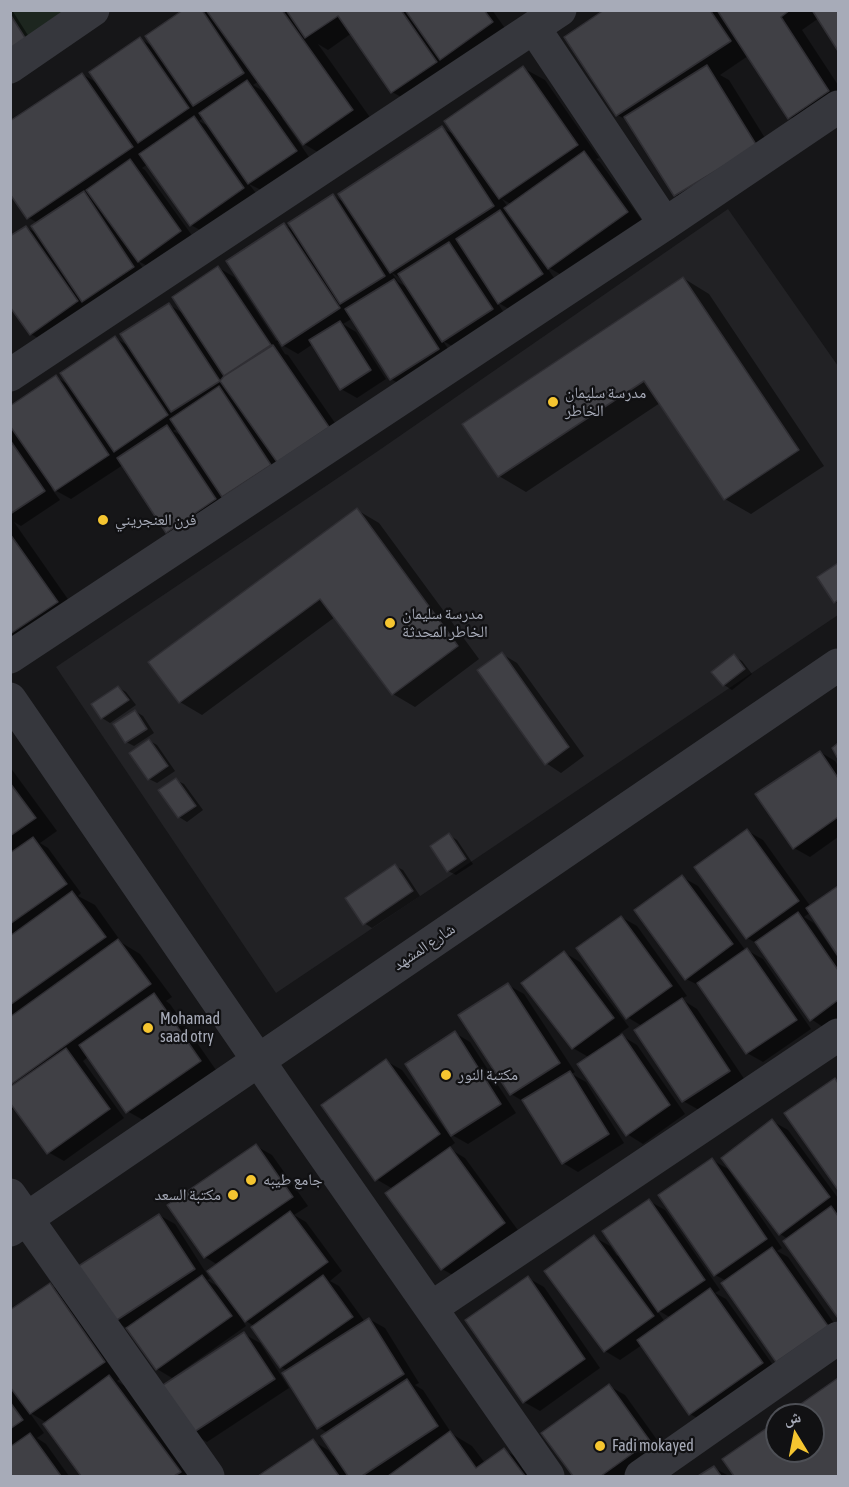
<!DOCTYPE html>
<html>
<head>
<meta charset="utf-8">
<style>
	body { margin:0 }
	#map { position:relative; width:849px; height:1487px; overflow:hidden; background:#161618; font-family:"Asap Condensed","Noto Naskh Arabic",sans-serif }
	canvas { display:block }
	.frame { position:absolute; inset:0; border:12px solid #a7abb8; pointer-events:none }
	.north { position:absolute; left:765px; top:1403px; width:60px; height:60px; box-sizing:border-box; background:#111113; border:2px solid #4d4f55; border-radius:50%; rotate:350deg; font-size:16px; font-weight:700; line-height:24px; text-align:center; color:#a7abb8 }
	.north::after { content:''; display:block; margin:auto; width:21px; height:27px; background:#f5c530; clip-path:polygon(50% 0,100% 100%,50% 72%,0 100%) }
</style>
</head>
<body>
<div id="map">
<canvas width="849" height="1487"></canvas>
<div class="frame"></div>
<div class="north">ش</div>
</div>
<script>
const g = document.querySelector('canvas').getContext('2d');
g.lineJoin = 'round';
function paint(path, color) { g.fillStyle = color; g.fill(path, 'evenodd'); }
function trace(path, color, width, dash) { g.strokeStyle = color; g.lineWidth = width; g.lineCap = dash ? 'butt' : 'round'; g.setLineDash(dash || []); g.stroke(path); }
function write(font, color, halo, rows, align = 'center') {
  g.font = font + ' "Asap Condensed","Noto Naskh Arabic",sans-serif'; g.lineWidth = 4.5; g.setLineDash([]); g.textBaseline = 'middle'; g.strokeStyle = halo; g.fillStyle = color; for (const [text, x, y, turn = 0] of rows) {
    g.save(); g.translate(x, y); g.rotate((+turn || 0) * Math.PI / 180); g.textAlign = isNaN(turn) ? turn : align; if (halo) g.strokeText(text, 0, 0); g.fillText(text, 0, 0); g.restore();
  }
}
paint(new Path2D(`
	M728,209L838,366V615L276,993L56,667L378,451Z`), '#222225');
paint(new Path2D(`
	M11,11H83L11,60Z`), '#1d261f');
paint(new Path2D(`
	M10,10H12L36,48L10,64Z
	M186,10H492L507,31L414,104L392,92L352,33L328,50L318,44L374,123L326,157L304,144L284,117L282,118L311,160L265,192L249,184L259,197L207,234L191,225L148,164L142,168L145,170L196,241L155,270L138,261L149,277L46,343L31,334L26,227L38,234V223L29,218L82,74L99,84L140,39L154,47ZM259,81L268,94L253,85ZM203,118L210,127L199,121Z
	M607,10H838V48L819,18L802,30L838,85V112L811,130L789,117L748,56L720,75L729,80L778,159L697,208L675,195L629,121L617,115Z
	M523,68L545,80L599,158L596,159L600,162L643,222L565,277L546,266L558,284L514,312L497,302L508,319L459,350L443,341L454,358L407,388L391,379L353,318L343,324L356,332L386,379L357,398L341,389L313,344L298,354L277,342L285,354L288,355L344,436L238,505L222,495L231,509L183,541L167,532L123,465L71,499L51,488L60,500L21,526L14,522L79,615L10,651V427L14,429L56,377L71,386L115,338L129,346L169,305L185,314L219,268L234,277L276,341L279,339L284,225L296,231L333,196L346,203L442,128L457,136ZM502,199L511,204L508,207ZM392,273L404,280L410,289L398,282ZM178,428L184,437L173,431Z
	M683,278L709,294L824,466L751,514L725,499L660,403L526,492L499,476L464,424Z
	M357,510L379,523L479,659L415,707L393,694L335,617L202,715L180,702L150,662Z
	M838,565V604L836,602L819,577Z
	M502,654L517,663L584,756L561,773L546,763Z
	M734,656L742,661L752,674L732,690L724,685Z
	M118,687L126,692L136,705L110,723L102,718Z
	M135,711L143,716L154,733L134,746L126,742Z
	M150,741L157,745L175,771L157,783L149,779Z
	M820,752L835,761L838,766V837L810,857L794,848Z
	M10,767L57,831L40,843L48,848L81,893L78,896L95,905L122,943L140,954L172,997L166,1001L170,1004L216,1070L143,1120L127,1111L89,1056L83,1061L124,1118L64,1161L48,1152L16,1108L10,1111Z
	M176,780L184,784L203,810L187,822L179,817Z
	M747,831L763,840L811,907L838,887V953L811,912L804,917L814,923L838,958V1020L826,1029L811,1019L758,944L747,938Z
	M449,835L457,840L473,864L456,875L448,871Z
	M395,866L403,870L420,896L372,928L364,923Z
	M682,877L698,886L746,951L747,950L763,959L811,1029L763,1062L747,1053L702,987L686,979Z
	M621,917L637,926L687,996L681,999L697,1009L745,1080L699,1110L683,1101L642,1026L627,1017Z
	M565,953L580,962L629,1027L619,1034L637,1045L685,1114L643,1144L627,1134L590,1058L573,1048Z
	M508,985L524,994L575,1072L572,1074L586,1082L624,1143L578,1172L563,1163L526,1103L511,1094Z
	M455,1033L470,1042L516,1113L468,1144L452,1135Z
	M386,1061L402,1070L455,1143L448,1148L465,1158L520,1233L458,1278L442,1269L393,1189L376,1179Z
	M835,1079L838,1082V1187L787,1113Z
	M772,1121L788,1130L838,1198V1315L785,1241L788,1239L780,1234Z
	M256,1146L272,1155L308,1206L294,1215L306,1222L342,1271L330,1281L339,1286L365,1322L369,1319L385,1328L419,1383L415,1385L423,1390L452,1434L472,1446L485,1463L504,1450L526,1463L536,1476H260L313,1441L328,1450L333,1456L335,1455L328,1433L318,1427L288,1371L281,1367L254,1326L241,1318L246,1326L172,1378L157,1369L128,1329L115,1321L159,1215L175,1224L210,1279L207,1280L222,1289L218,1265L205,1257Z
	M712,1160L728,1169L782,1248L777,1251L788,1257L838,1329V1338L715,1275Z
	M649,1201L665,1210L720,1290L715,1293L726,1299L778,1372L706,1423L690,1414L642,1345L620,1360L605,1351L594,1237L610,1246L617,1256L620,1254ZM656,1309L671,1318L665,1322Z
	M528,1278L544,1287L600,1368L540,1411L524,1402Z
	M50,1285L72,1298L126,1375L117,1381L131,1390L196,1476H83L45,1425L47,1423L29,1412L44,1433L37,1438L46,1444L69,1476H10V1312Z
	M244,1334L260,1343L289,1388L207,1442L192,1433Z
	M838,1380V1476H736L724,1460L777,1423V1451H813V1415H788Z
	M609,1386L625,1395L665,1451L629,1476H575L544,1433Z
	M714,1468L729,1476H701Z`), '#0007');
const building = new Path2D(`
	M183,10H202L244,73L193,106L145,36Z
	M206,10H282L353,110L303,145Z
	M286,10H401L437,62L391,93L338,16L305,38Z
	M405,10H484L493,22L440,60Z
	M604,10H710L731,41L616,116L564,37Z
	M717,10H790L781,17L829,91L788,119Z
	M812,10H838V51Z
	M10,14L29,44L10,55Z
	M140,37L189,108L138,143L89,72Z
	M707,65L757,146L674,196L624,117Z
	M523,66L578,145L499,199L444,121Z
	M82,73L133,147L27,219L10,194V121Z
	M247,80L297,151L248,184L199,113Z
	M194,116L244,188L190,226L139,154Z
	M442,126L494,206L390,273L338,194Z
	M584,151L628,212L548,269L504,208Z
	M130,159L181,231L138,262L86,190Z
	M84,191L134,267L82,302L31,226Z
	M333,194L385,276L340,304L288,223Z
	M500,210L543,274L498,304L456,239Z
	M284,223L340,308L282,346L226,261Z
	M26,226L78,301L30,335L10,307V236Z
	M449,242L493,309L442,342L398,274Z
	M218,266L271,345L224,376L172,297Z
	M683,277L799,450L724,500L644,381L498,477L462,424Z
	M394,279L439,349L390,380L345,309Z
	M169,303L220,381L171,412L120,334Z
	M340,321L371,370L340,390L309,340Z
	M115,336L168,415L114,452L60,373Z
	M273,345L329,427L277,462L220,381L224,376Z
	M56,375L109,455L55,491L10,426V406Z
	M219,386L271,465L222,497L170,419Z
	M167,425L216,499L166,533L117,458Z
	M10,440L45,491L10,514Z
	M357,508L458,646L392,695L320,599L179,703L148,662Z
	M10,534L58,602L10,634Z
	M838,563V600L834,603L817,577Z
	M502,652L569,747L545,765L477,670Z
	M734,654L745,669L723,686L711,672Z
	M118,686L129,700L101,719L91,704Z
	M135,710L147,729L125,743L113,724Z
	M149,739L168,766L148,780L129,753Z
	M838,743V759L832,748Z
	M820,751L838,778V817L793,849L755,794Z
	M176,778L196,806L178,818L158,790Z
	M10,783L36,818L10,836Z
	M747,829L799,901L746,939L694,867Z
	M449,833L466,859L447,872L430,846Z
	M33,837L67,884L10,924V853Z
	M395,864L413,891L363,925L345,898Z
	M682,875L733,944L685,980L634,910Z
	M838,886V956L806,908Z
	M72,891L106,937L10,1005V936Z
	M798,912L838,970V1000L810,1021L755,942Z
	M621,916L672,986L626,1019L576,948Z
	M118,939L151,984L10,1085V1017Z
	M747,948L797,1020L746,1054L697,983Z
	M564,951L614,1018L572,1049L521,983Z
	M508,983L560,1063L510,1095L458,1015Z
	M154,993L201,1061L126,1113L79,1045Z
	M682,998L730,1071L682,1102L634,1030Z
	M455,1031L501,1104L451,1136L405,1064Z
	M622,1034L670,1105L626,1136L577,1064Z
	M66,1048L110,1109L47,1154L10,1103V1087Z
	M386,1059L440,1134L375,1181L321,1105Z
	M570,1071L609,1134L562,1164L522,1100Z
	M835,1078L838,1083V1190L784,1113Z
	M772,1119L830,1197L779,1235L721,1158Z
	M256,1144L293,1197L204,1258L167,1205Z
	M450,1147L505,1223L441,1270L385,1193Z
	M712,1158L767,1239L714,1276L658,1195Z
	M649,1199L705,1280L658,1312L602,1231Z
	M831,1206L838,1216V1318L783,1241Z
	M290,1211L328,1262L245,1322L207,1271Z
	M159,1214L195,1269L114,1322L77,1267Z
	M594,1235L654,1316L604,1352L544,1271Z
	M772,1247L828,1326L776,1362L721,1283Z
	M202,1275L232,1316L156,1370L126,1328Z
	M323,1275L353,1317L280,1368L251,1327Z
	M528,1276L585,1359L523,1403L465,1320Z
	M50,1283L105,1362L30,1414L10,1387V1310Z
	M710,1288L763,1363L689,1415L637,1340Z
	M369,1318L404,1374L317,1429L282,1373Z
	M244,1332L275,1379L191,1434L160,1387Z
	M109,1375L181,1472L174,1476H81L43,1424Z
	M838,1378V1476H734L722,1459L777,1421V1451H813V1415H785Z
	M407,1379L438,1426L362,1476H348L321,1436Z
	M609,1384L650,1441L601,1476H573L541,1433Z
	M10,1402L23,1420L10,1429Z
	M450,1431L476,1468L504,1448L525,1476H388Z
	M30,1433L61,1476H10V1447Z
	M313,1439L339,1476H258Z
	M714,1466L721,1476H698Z`);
paint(building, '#404045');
trace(building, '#302f34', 1.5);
trace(new Path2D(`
	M534,28L665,224
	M10,67L93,10
	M10,375L560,10
	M10,657L665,224L838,107
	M10,699L280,1092L548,1476
	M10,1195L208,1476
	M10,1230L838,665
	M431,1308L838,1035
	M641,1476L838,1338`), '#36373d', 33);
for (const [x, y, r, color] of [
	[553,402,6,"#f5c530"],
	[103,520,6,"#f5c530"],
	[390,623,6,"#f5c530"],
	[148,1028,6,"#f5c530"],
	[446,1075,6,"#f5c530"],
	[251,1180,6,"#f5c530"],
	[233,1195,6,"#f5c530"],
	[600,1446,6,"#f5c530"]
]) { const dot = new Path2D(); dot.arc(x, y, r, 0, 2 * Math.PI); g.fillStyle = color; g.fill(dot); trace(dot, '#111113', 2); }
write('16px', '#a7abb8', '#111113', [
	["مدرسة سليمان",565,393],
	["الخاطر",565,411],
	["فرن العنجريني",115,520],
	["مدرسة سليمان",402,614],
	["الخاطر المحدثة",402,632],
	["Mohamad",160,1019],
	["saad otry",160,1037],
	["مكتبة النور",458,1075],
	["جامع طيبه",263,1180],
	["مكتبة السعد",221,1195,"right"],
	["Fadi mokayed",612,1446]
], 'left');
write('16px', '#a7abb8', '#111113', [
	["شارع المشهد",424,947,-34]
]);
</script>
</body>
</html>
